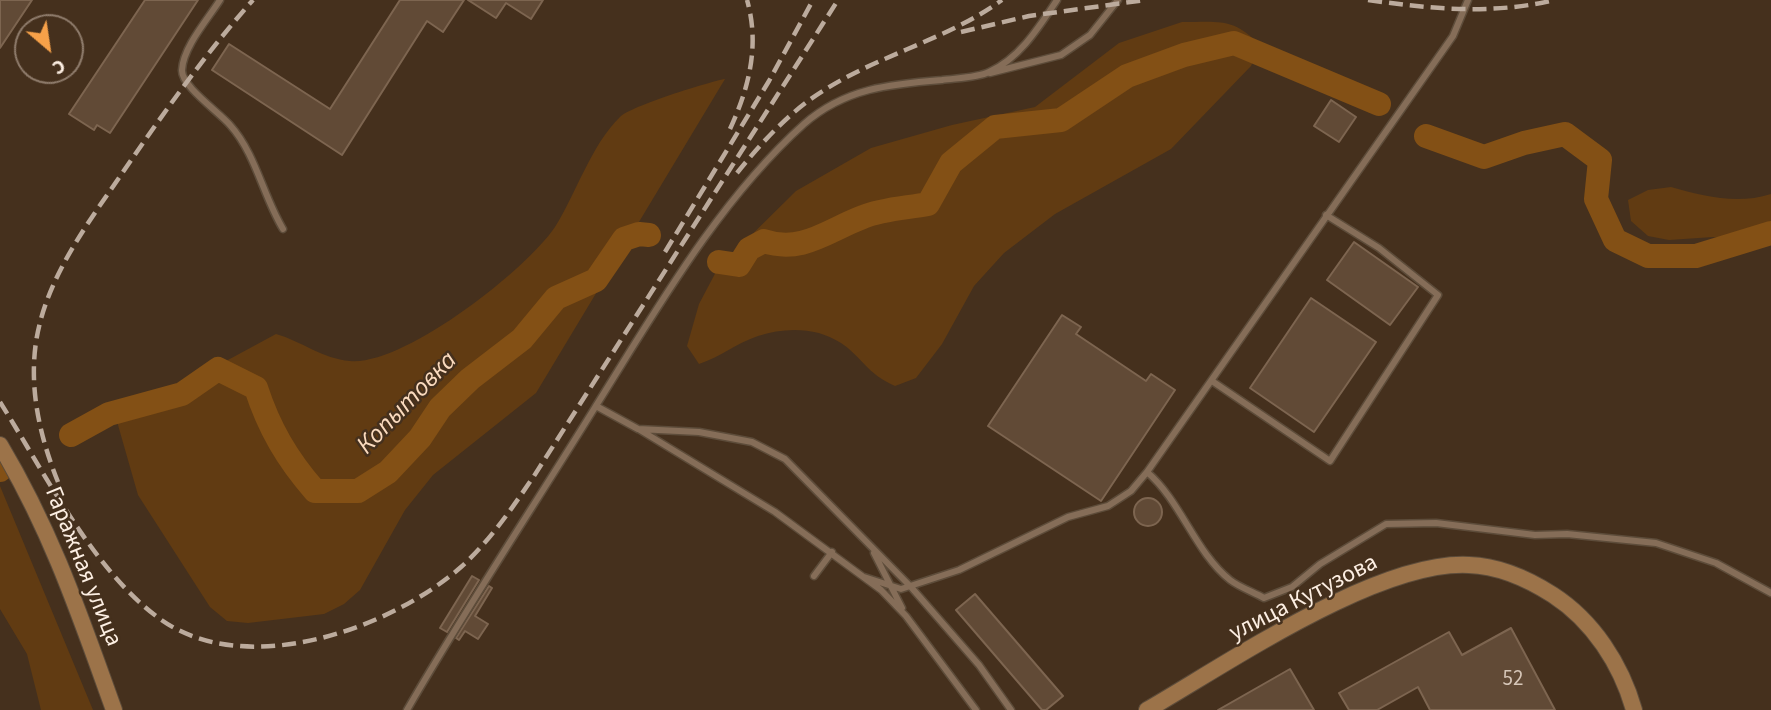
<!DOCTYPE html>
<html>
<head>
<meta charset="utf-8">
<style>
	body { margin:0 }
	#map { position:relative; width:1771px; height:710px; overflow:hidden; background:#45301d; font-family:"Source Sans 3",sans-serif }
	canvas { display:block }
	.north { position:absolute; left:14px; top:14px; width:70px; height:70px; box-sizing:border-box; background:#45301d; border:2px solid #8f7c6c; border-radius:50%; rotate:151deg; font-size:19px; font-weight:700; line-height:28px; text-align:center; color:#fdefe3 }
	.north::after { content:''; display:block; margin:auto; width:24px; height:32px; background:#f7a149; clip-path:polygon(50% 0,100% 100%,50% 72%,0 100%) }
</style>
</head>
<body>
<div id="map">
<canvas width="1771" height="710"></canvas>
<div class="north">С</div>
</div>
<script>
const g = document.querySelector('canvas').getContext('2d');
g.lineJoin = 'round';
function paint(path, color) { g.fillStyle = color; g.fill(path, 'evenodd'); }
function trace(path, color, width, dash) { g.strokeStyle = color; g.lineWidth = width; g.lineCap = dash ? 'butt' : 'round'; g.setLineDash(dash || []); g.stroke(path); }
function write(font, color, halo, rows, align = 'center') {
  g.font = font + ' "Source Sans 3",sans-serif'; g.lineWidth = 5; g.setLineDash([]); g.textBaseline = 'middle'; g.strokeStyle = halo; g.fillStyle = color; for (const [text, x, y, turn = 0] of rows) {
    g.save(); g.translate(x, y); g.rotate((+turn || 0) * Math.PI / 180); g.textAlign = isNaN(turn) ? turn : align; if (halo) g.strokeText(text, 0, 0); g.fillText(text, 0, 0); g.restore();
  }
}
paint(new Path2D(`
	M1182,22C1218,22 1235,17 1260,46L1251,66L1171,149L1055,214L1004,253L974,286L942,344L916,378L895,386C866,373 863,358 841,343C817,327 785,327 758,336C737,343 720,357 699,364L687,346L699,304L718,268L796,191L871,148L952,125L1035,107L1119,43Z
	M725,79L536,393L433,475L405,510L360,590L344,604L324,614L248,623L227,621L210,607L138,495L118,425V406L178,387L276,334C301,341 323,359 350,361C404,366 526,270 555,227C576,194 591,145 620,117C631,106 708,82 725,79Z
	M1671,187C1703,196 1737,205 1771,194V242L1713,237L1669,240L1648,236L1631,221L1628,200L1648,190Z
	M0,486L93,710H41L27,654L0,609Z`), '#613b12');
trace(new Path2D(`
	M1426,136L1484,157L1524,143L1565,134L1600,160L1596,199L1615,240L1648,256H1696L1771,233
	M719,262L739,265L749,249L764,241C802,254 828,230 863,217C882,209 907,208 928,204L951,163L995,127L1061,120L1127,76L1184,55L1234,43L1379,104
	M71,435L109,414L182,394L218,369L256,388C269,428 287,459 315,491H358L388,472L420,438L440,408L470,379L522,339L556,298L596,280L624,239L639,234L649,235
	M0,470L2,468`), '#835015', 24);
const building = new Path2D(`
	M0,0H32L0,48Z
	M145,0H198L110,133L97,125L94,130L69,114Z
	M400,0H464L443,32L427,21L342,155L212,70L229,44L330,109Z
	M468,0H543L531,19L506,3L496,18Z
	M1331,100L1356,117L1339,142L1314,126Z
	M1354,242L1418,287L1390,325L1327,280Z
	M1311,298L1376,342L1314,432L1250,388Z
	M1062,315L1081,327L1076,334L1146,381L1151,374L1175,390L1101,501L988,426Z
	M1134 512a14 14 0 1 1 28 0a14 14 0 1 1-28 0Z
	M472,576L479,580L447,632L440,628Z
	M489,586L492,588L475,616L488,624L478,639L465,631L459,640L456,638Z
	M975,594L1063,696L1046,710H1042L956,610Z
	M1511,628L1555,710H1430L1418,687L1377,710H1349L1339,693L1449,632L1462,655Z
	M1290,669L1314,710H1218Z`);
paint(building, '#614a36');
trace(building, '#7d6550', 2);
const lane = new Path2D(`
	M220,0C208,19 183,47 182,70C181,86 219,112 230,125C256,154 263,196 283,229
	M990,73L1061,55L1090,35L1118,0
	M1212,381L1330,461L1438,295L1379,248L1326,215
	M596,406L638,429L699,432L752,442L785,459L911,587L979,665L1011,710
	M640,430L775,512L881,590L906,616L976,710
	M1147,472L1453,36L1468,0
	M874,553L902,608
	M814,576L832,552
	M864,577L901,589L959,570L1068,517L1108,506L1131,491L1147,472C1181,501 1195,552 1230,580C1239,587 1253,592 1264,598L1292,587L1320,564L1386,524L1436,523L1535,535L1567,534L1656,543L1716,563L1771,593
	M407,710C466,608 532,509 594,409C655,312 718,201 804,124C845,88 891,84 942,80C956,78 977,78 989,72C1020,58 1039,27 1057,0`);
const secondary = new Path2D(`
	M0,445C52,532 80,616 114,710
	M1147,710C1227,664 1378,560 1469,565C1499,566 1528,579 1553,595C1593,621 1621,664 1634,710`);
trace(lane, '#5d4c3a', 9);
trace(secondary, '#5d4c3a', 18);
trace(lane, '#856d58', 6);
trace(secondary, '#9c7349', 16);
trace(new Path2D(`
	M1368,0C1432,9 1491,15 1555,0
	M961,32L1029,16L1145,0
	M730,129C749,88 760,45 747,0
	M737,173C762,142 791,110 826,89C882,54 948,39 1002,0
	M665,252L769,81L813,0
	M0,402C43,470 92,568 156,616C241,682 389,630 461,567C490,541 512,508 534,476L838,0
	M58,482C40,437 29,390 36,342C46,277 89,222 125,169C165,111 206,53 253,0`), '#bcab9d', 4.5, [14, 7]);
write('21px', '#d6c6b8', null, [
	["52",1513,680]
]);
write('24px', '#fdefe3', '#45301d', [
	["Гаражная улица",82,567,68],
	["улица Кутузова",1304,599,-27]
]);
write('italic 26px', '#fadabe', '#45301d', [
	["Копытовка",408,404,-46]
]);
</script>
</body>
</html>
